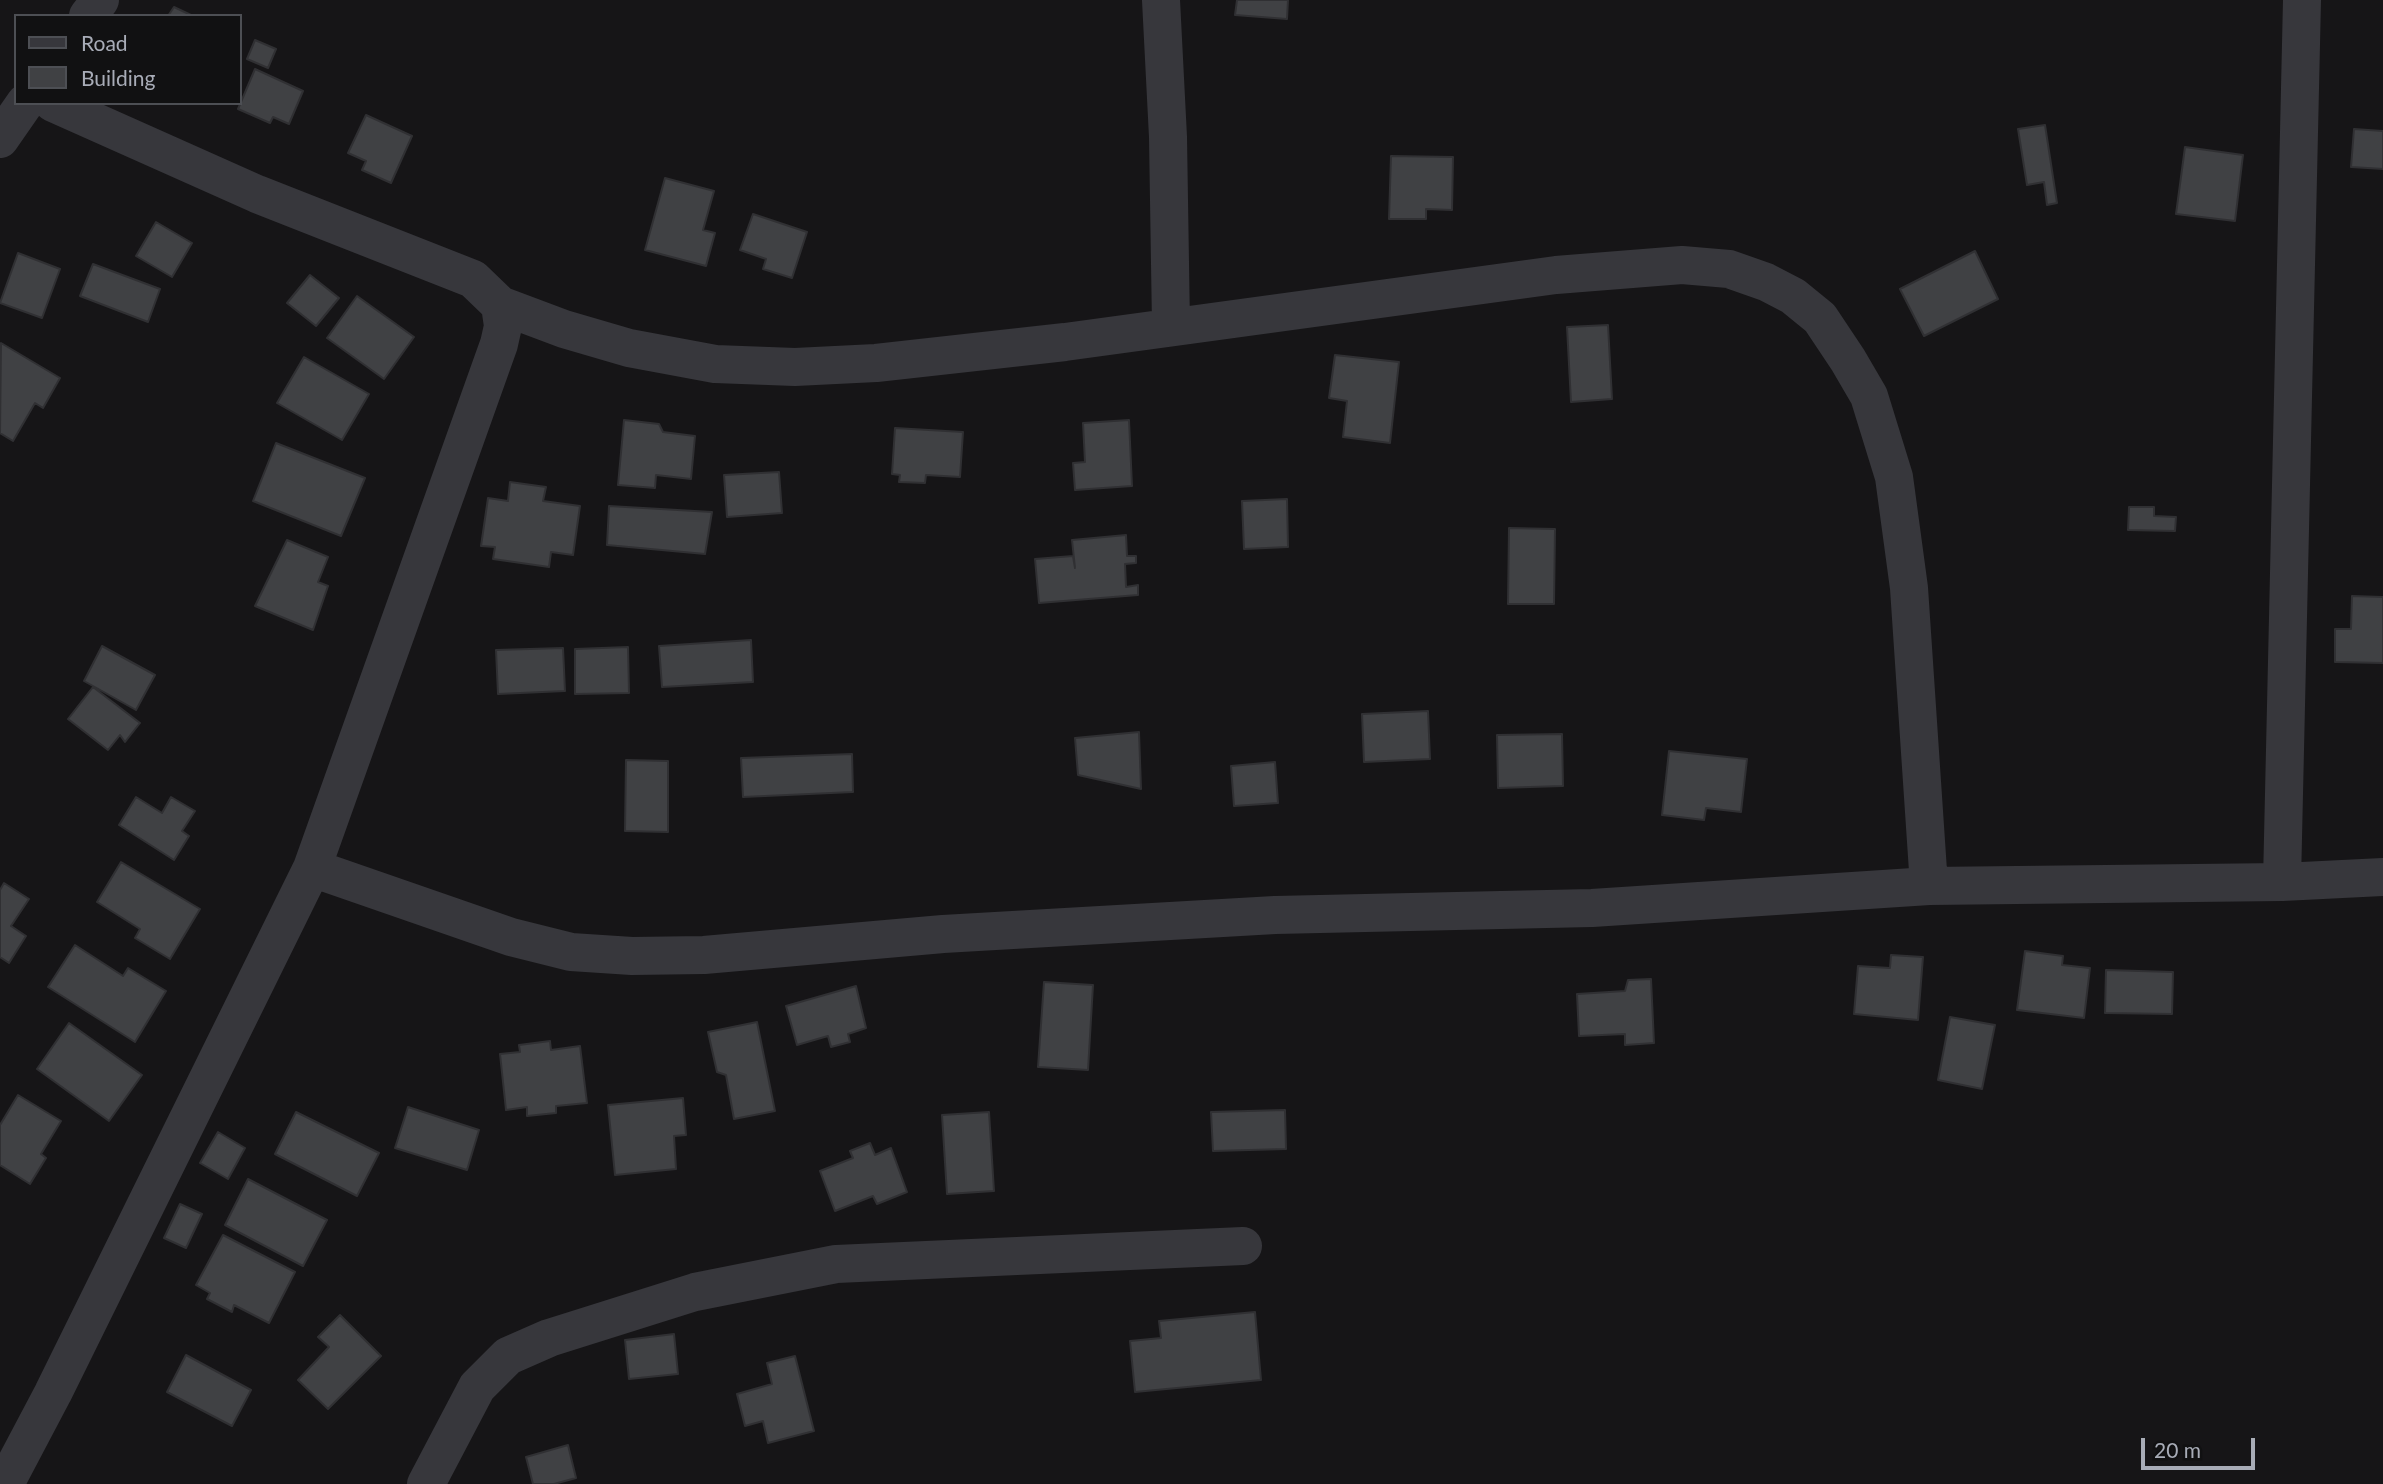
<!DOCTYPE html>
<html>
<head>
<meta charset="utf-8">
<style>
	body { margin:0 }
	#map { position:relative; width:2383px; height:1484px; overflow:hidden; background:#161517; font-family:Lato,sans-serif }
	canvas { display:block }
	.legend { position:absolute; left:14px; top:14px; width:228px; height:91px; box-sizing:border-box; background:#111112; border:2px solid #4d4f54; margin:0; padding:9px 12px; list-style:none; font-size:21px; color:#a8acb7 }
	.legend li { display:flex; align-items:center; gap:14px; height:35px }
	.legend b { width:35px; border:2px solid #4d4f54 }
	.scale { position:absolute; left:2141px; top:1438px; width:114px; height:32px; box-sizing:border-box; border:4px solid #a8acb7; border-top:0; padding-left:9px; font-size:21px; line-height:24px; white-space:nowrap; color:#a8acb7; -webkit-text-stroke:5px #111112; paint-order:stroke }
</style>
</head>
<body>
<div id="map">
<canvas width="2383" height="1484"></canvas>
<ul class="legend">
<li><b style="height:9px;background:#37373c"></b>Road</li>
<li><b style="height:19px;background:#404144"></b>Building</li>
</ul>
<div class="scale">20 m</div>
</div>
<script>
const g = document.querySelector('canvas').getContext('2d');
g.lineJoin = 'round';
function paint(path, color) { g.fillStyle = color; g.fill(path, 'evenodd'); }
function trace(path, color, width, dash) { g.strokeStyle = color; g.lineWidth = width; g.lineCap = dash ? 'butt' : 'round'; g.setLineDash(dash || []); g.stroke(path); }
const building = new Path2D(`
	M1237,0H1288L1287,19L1235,15Z
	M174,7L193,16H168Z
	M255,40L276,49L268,68L247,59Z
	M255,69L303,91L289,124L273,117L270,123L238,109Z
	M366,115L412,136L391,183L362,170L366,161L348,153Z
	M2045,125L2057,203L2047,205L2044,182L2027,185L2018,129Z
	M2354,129L2383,131V169L2351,167Z
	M2185,147L2243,155L2235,221L2176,214Z
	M1391,156L1453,157L1452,210L1426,209V219H1389Z
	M665,178L714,191L703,230L715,233L706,266L645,250Z
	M753,214L807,232L792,278L763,269L766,259L740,250Z
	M156,222L192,243L172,277L136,256Z
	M1975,251L1998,299L1924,336L1900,289Z
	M18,253L60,269L42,318L0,303Z
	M93,264L160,289L148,322L80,296Z
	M310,275L339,298L316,326L287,303Z
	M357,296L414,337L384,379L327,338Z
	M1608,325L1612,399L1571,402L1567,327Z
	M1,343L60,378L43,408L35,403L13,441L0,433Z
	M1335,355L1399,362L1390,443L1343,437L1347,401L1329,398Z
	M304,357L369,394L342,440L277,403Z
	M624,420L659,424L663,432L695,436L691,479L656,475L655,488L618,485Z
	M1129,420L1132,486L1075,490L1073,463L1085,462L1083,423Z
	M895,428L963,432L960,477L926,475L925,483L899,482L900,475L892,474Z
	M276,443L365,478L341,536L253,501Z
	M779,472L782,513L727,517L724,475Z
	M510,482L546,487L543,501L580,506L573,555L551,552L549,567L493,559L495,547L481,546L488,498L508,501Z
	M1287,499L1288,547L1244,549L1242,501Z
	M609,506L712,512L705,554L607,545Z
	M2129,507H2154V516L2176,517L2175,531L2128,530Z
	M1509,528L1555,529L1554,604H1508Z
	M1126,535L1127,556H1136V563L1125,564L1126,587L1138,585V595L1039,603L1035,559L1073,556L1075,568L1072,540Z
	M287,540L328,557L318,582L328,586L313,630L255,606Z
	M2352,596L2383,597V663L2335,662V629H2351Z
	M751,640L753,682L662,687L659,646Z
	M102,646L155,675L136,710L84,681Z
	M628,647L629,693L575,694V649Z
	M563,648L565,691L498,694L496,650Z
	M93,687L140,723L125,742L120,735L108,750L68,719Z
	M1428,711L1430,759L1364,762L1362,714Z
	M1139,732L1141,789L1078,775L1075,738Z
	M1562,734L1563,786L1498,788L1497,735Z
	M1669,751L1747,759L1741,812L1706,808L1704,820L1662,815Z
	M852,754L853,792L743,797L741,758Z
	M626,760L668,761V832L625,831Z
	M1275,762L1278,803L1234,806L1231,766Z
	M136,797L162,813L171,797L195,811L182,831L189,836L174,860L119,825Z
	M121,862L200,909L170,959L135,938L140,929L97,902Z
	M4,883L29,899L11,926L26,936L9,963L0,957V890Z
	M75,945L123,976L128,968L166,991L135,1042L48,987Z
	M2025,951L2063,956L2062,965L2090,968L2084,1018L2017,1010Z
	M1891,955L1923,957L1918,1020L1854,1014L1858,966L1890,968Z
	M2106,970L2173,972L2172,1014L2105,1013Z
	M1651,979L1654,1043L1625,1045V1034L1579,1036L1577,994L1625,991L1628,980Z
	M1044,982L1093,985L1088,1070L1038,1067Z
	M856,986L866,1028L848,1034L850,1042L831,1047L828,1036L797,1045L786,1006Z
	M1950,1017L1995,1025L1982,1089L1938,1080Z
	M757,1022L775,1111L734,1119L726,1075L717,1072L708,1032Z
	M69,1023L142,1075L109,1121L37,1069Z
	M550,1041L551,1050L580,1046L587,1103L556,1106V1113L527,1116V1107L506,1110L500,1054L520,1052L519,1045Z
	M18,1095L61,1121L41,1154L46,1158L30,1184L0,1165V1125Z
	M683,1098L686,1135L674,1136L676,1169L615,1175L608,1105Z
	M408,1107L479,1130L467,1170L395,1148Z
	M1285,1110L1286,1149L1213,1151L1211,1112Z
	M296,1112L379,1153L357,1196L275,1154Z
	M989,1112L994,1191L947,1194L942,1115Z
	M218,1132L245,1148L228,1179L200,1163Z
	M870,1143L875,1155L891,1148L907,1192L877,1204L873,1196L835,1211L820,1171L853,1158L850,1151Z
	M248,1179L327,1220L303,1266L225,1225Z
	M180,1204L202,1214L186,1248L164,1238Z
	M223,1235L295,1272L269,1323L234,1305L232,1312L207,1299L210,1293L196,1285Z
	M1255,1312L1261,1380L1135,1392L1130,1341L1161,1338L1159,1321Z
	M340,1315L381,1356L328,1409L298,1380L329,1347L318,1337Z
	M674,1334L678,1374L629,1379L625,1340Z
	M186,1355L251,1390L232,1426L167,1392Z
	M795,1356L814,1431L768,1443L763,1421L745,1426L737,1394L772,1384L767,1363Z
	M568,1445L576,1478L554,1484H533L526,1457Z`);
paint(building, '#404144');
trace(building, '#303033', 2);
trace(new Path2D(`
	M1161,0L1168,137L1171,326
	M88,16L100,0
	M53,103L257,194L473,279L500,305L564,329L629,348L715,364L795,367L876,363L1065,342L1556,275L1682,265L1729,269L1766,282L1793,296L1820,318L1848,360L1869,396L1894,477L1909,588L1929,886
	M0,139L25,103
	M312,868L511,937L571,952L632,956L704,955L943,934L1275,915L1592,908L1929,886L2282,882L2383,877
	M2282,882L2302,0
	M5,1484L53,1393L312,868L499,344L503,326L500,305
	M426,1484L477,1387L508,1356L549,1338L695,1292L836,1264L1243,1246`), '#37373c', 38);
</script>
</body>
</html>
